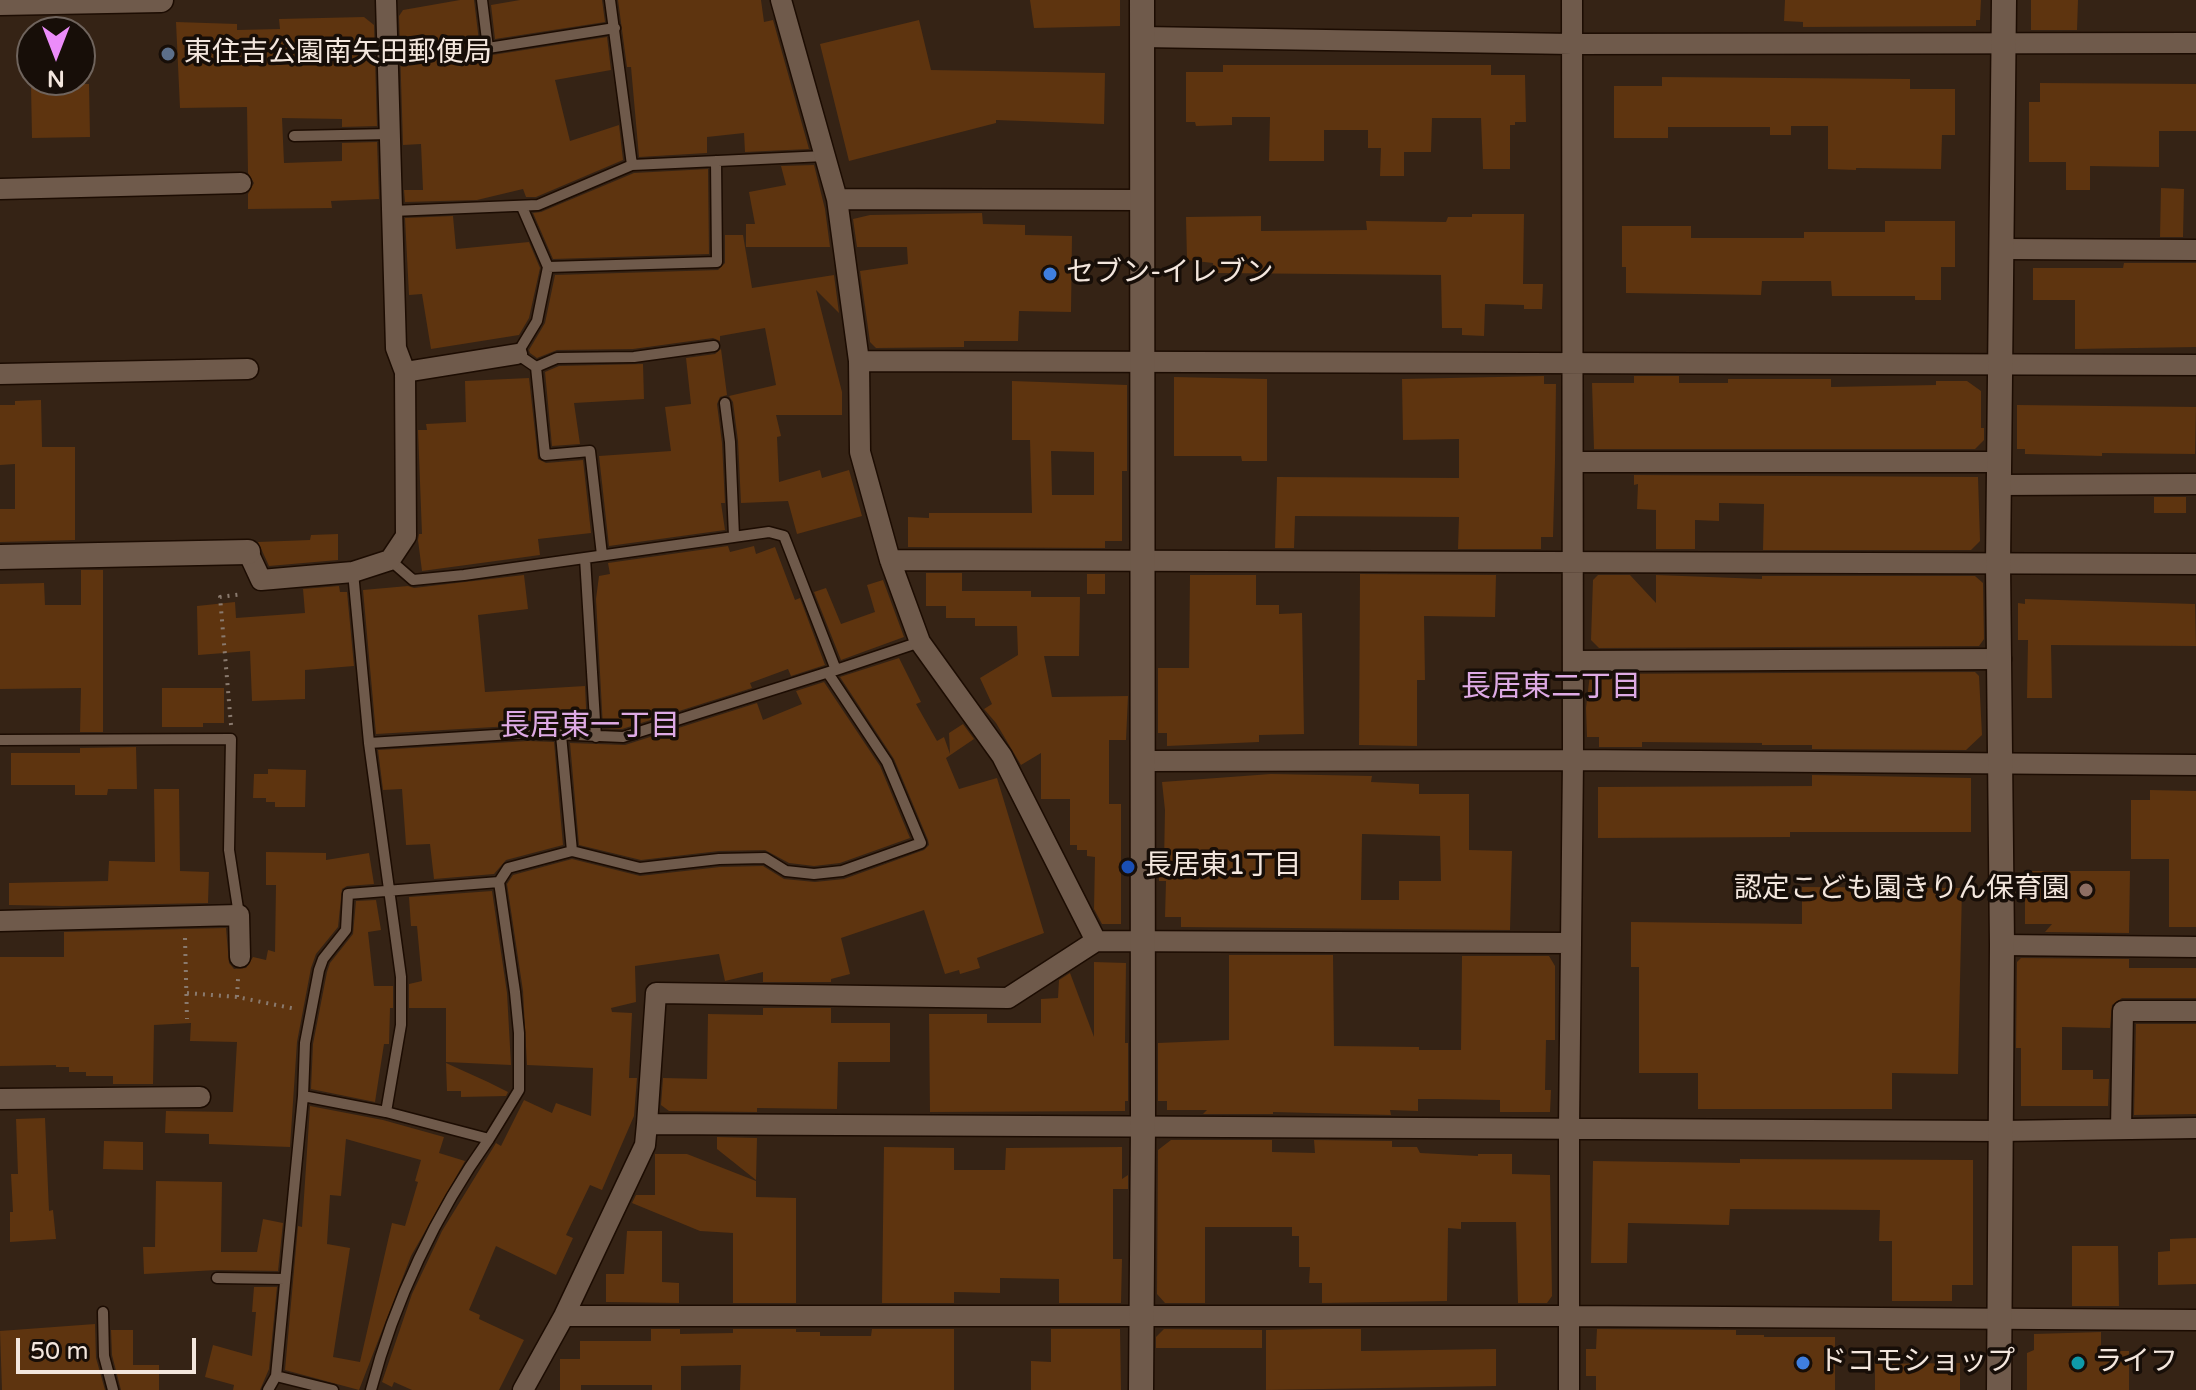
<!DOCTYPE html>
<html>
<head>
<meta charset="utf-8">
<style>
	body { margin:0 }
	#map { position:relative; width:2196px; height:1390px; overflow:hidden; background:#352315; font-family:"Varela Round",sans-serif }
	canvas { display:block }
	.north { position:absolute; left:16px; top:16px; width:80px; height:80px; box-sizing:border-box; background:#170e08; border:2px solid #6f645d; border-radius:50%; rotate:180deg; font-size:22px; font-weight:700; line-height:32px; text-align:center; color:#f3e6dd }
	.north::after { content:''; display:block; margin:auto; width:28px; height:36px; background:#ec8cfa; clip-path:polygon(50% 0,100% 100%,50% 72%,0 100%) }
	.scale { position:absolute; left:16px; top:1338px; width:180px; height:36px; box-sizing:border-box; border:4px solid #f3e6dd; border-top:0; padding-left:10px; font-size:24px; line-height:28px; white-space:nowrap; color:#f3e6dd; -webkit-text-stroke:6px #170e08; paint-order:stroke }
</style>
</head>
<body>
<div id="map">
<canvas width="2196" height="1390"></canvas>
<div class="north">N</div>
<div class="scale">50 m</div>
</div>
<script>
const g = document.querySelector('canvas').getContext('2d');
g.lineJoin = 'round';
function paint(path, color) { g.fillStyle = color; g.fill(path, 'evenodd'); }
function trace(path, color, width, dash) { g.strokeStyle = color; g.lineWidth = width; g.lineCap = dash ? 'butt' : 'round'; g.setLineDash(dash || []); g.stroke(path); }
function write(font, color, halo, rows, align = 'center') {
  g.font = font + ' "Varela Round","Noto Sans JP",sans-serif'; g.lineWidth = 7; g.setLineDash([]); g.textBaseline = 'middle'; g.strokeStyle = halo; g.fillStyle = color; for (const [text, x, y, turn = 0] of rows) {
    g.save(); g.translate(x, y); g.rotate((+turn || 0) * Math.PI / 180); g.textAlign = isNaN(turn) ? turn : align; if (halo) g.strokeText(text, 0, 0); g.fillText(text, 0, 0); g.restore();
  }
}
paint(new Path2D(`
	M460,0H474L480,49L486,56L607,37L611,70L555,80L570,141L619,125L623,160L536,197H526L523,189L477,200L405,202L404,190H423L421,144L403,145L399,16L403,10Z
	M520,0H602L605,22L495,39L491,5Z
	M618,0H761L764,22L773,20L809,149L745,152L744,133L707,137V153L639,157L631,67H627Z
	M1030,0H1120V26L1034,28Z
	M1785,0H1981L1980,20H1976V26L1803,27V22L1784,21Z
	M2031,0H2078L2077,30H2031Z
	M364,17L374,25L377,126L342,127V119L282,118L284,163L342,161V143L377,142L379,199L331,201L332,208L248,209V194L254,183L248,173L247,107L180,108L176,22L237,24V30L280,29L279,19Z
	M919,20L931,70L1105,73L1104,124L996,120V123L849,161L820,44Z
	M1223,65H1491V75H1525L1526,122H1515V125H1510V169H1483L1481,118H1432L1431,152H1404V176H1380L1381,148H1368V130H1324V161H1269L1270,117H1232V125L1196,126L1195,122H1186V72H1223Z
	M1662,77L1910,79V89H1955V135H1942L1941,169L1856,168V170L1828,169V126H1791V135H1770V127H1668V138H1614V86H1662Z
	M2040,83L2196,84V131H2159V167L2090,166V190H2066V162H2029V102H2040Z
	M31,84H89L90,137L32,138Z
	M814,165L825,209L830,247H746V224H755L749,192L786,185L781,166Z
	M708,169L709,254L553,259L533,213L541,212L634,173Z
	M2161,188L2184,189L2183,237H2160Z
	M982,213L983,224L1025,225V235L1072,236L1071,312L1019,311L1018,341H964V347L876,348L870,342L860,271L908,264L907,247H857L853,219L870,215Z
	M1472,214H1524L1523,284H1543L1542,309H1524V305L1485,304L1484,336L1462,335V328H1442L1441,275L1214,273L1213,263L1187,260L1186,217L1261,216V231L1367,230L1366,221L1446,222L1448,217H1472Z
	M453,216L456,249L529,242L540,268L529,318L519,335L431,349L422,294L409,295L405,218Z
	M1885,221H1955V267H1941V300H1915V296H1832L1831,281H1762L1761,295L1626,293V267H1622V226H1691V238H1804V232H1885Z
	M725,235H743L752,288L834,275L839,313L816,290L842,392V415H776L781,436L777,437L779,482L820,470L822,478L849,470L862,516L797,534L788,501L741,503L738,441L733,402L729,396L776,385L765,328L720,336V341L713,338L633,349L557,350L537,358L530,353L529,350L545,323L555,275L718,270L725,263Z
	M2124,263H2196V347L2075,349V300H2033V268H2123Z
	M721,349L727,395L720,397L717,404L722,443L725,503H721L725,530L609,546L599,456L671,451L665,407L691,404L686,358L715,354Z
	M643,364L644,399L574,403L580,444L552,446L545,372L559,366Z
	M1544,376V384H1556L1555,461L1553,537H1541V549H1458L1459,517L1295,516L1294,548H1275L1277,477L1459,478V439L1403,440L1402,379Z
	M1634,376H1679V383H1728V379H1831V387L1936,385V381H1967L1981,391V428H1984V440L1975,449H1594L1592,383H1634Z
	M1174,377L1267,379V461H1242L1241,456H1174Z
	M529,378L538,459L546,463L583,460L591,533L538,539L540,555L422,571L418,540L419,534H422L418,430H427L426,424L466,422L465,381Z
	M1012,381L1127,385V471H1122V541H1105V548L908,547V517L929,518V513H1032L1030,440H1012ZM1051,451L1094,452V495H1052Z
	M41,400L42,447H75V540L0,542V509H15V464L0,465V405H15V401Z
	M2017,405L2196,407L2195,454L2102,453V456L2025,454V449H2017Z
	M1634,475L1978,477L1980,541L1971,550H1763L1764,504L1719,503V521L1695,520V549H1656V510L1637,509L1638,484L1634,485Z
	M2154,497H2186V513H2154Z
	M338,534V560L269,566L258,542L310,540L311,535Z
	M728,546L730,552L754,546L756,554L775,547L795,600L800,598L825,665L791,676L788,669L750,683L752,688L622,729L603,728L596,599L599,576L610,574L608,563Z
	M81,570H103V732H80L81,688L0,689V584L44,583L45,605H81Z
	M926,573H962V591H1031V597H1080L1079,656H1044L1052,697L1128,696L1126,740H1109V804H1121V924H1102L1094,909L1095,857L1087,856V850H1077V845H1070V799H1041V753L1021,765L996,723L984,709L992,704L980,678L1018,655L1017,626H975V618H946V606H926Z
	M1087,574H1105V594H1087Z
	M1360,574L1496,575L1495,617L1424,616L1425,680H1417V746L1359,745Z
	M524,575L528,609L478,615L485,692L585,686L587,728L528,725L376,734L363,590L408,586L414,588Z
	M1190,575H1256V605H1279V614L1302,613L1304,734L1259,735V742L1167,746V733H1158V668H1189Z
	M1598,575H1630L1656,603V575L1762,579V576H1975L1983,583L1984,639L1979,646L1599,648L1591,640L1593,580Z
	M883,580L904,637L841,660L814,592L826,588L841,624L875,612L867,585Z
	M339,586L340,592H347L354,666L305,670V699L252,701L250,651L198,655L197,606L235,602L236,618L305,613L303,589Z
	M2025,599L2195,604L2196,646L2051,645L2052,698H2027L2028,640H2018V603L2025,604Z
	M899,658L921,702L916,704L937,741L944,737L950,754L949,733L963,724L974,739L946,758L959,789L997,778L1044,933L977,958L980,968L960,974L959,970L945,974L924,910L841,938L850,974L831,979V982H763V972L725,981L719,954L635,966L636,1002L611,1008L612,1012L632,1013L629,1078H637L634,1116L602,1190L590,1185L566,1235L573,1238L556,1275L496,1246L469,1310L480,1315L479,1319L524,1340L499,1390H412L394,1382L392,1387L382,1382L412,1294L442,1231L496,1143L501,1146L524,1100L552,1113L556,1103L591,1116L593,1068L527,1065L523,991L507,884L513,875L572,859L640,876L720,867L763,866L784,879L815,882L844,879L924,850L929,845L928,840L894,759L840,677Z
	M1975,672L1979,676L1982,735L1966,750L1812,749V745H1762V743L1642,742V747H1599V737H1587L1586,708L1590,674Z
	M824,682L880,766L910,838L840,863L814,866L789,863L765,850L719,851L641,860L579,845L570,743L625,745L757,703L763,720L802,704L796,691Z
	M162,688H224V723H203V727H162Z
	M528,741L554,742L563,845L506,860L494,874L434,879L430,844L406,845L402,789L383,790L378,750Z
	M136,747L137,789H108L107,795H75V785H11V753H80V748Z
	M268,769L306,770L305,807H275V802H266V798H253L254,774H268Z
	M1271,774L1372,776L1371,782L1419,784V794H1469V850L1512,851L1510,930L1181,927V917H1165L1166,881H1159L1158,862H1164L1165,810L1162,782ZM1362,834L1440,836L1441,881H1399V900H1361Z
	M1812,775L1971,778V832H1790V837L1598,838V787L1812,786Z
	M154,789H179L180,871L209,872L208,903L63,906L9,905V883L108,881L109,861L155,862Z
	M2150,790L2196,791V927H2169V859H2131V800H2150Z
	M266,852L326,853V860L369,853L374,884L347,886L342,889L338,927L316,954L311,968L297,1042L290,1147L209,1144V1134L165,1133L166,1111L233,1112L237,1042L190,1041L191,1023L154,1025L153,1084H113V1076H86V1072H69V1067H56V1065L0,1066V957H64V932L226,928L229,963L234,969L246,968L253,957L266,960L268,950L275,952L276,885H266Z
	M2025,871H2130L2129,933L2045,932L2052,924H2025Z
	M1802,887L1962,888L1958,1074L1892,1073V1109H1698V1073H1639V967H1631V922L1802,924Z
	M492,891L507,993L511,1065L446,1062V1008H409V984L422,981L417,926H411L409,897Z
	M376,900L381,930L368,932L374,986H393V1008H390L389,1044H384L375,1102L311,1089L313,1044L327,972L330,963L353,934L356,901Z
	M1229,955H1333L1334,1046L1419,1047V1050H1461L1462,956H1549L1555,966V1040H1546L1545,1090H1551L1550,1112H1500V1100L1437,1099H1418V1111L1390,1110L1391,1115L1273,1112V1114H1203L1207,1110H1167V1101H1158V1043L1229,1040Z
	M2021,958L2129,959V968H2196V998H2122L2112,1005L2110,1028L2062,1027V1070H2093V1079H2109L2108,1106H2021V1048H2016L2017,962Z
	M1094,962L1126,963L1125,1043H1128V1101H1125V1111L930,1112L929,1014H987V1023H1041V999L1058,998L1059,980L1070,973L1094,1037Z
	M763,1008H831V1023H890V1062H838L837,1109L757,1108V1112L669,1111L661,1105L663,1078L707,1079L708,1014L763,1015Z
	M2136,1024H2196V1114L2134,1115Z
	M446,1063L488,1082L508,1092L506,1096L461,1097V1091H447Z
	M310,1106L383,1120L444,1137L439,1153L465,1161L411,1256L359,1390L285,1370L298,1226L302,1227ZM346,1139L421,1160L415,1181L418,1182L405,1226L392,1223L360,1362L333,1357L350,1248L327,1244L330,1195L341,1196Z
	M45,1118L49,1211L53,1210L56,1239L10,1242V1212H13L11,1174H18L16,1119Z
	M717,1137L757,1138L756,1180L717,1149Z
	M1171,1140H1272V1152L1315,1153L1314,1140L1392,1141V1147H1417L1420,1153L1478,1156V1154H1512V1174L1550,1175L1552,1296L1547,1303H1518L1516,1222H1461V1229L1448,1228L1447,1301L1322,1303V1283H1309L1310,1267H1299V1236H1292V1227H1205V1303H1165L1157,1294L1158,1150Z
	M104,1141L143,1142V1170L103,1169Z
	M884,1147L954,1148V1170H1005L1006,1148L1122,1147V1179L1128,1175V1189H1113V1259H1122L1121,1303H1059V1279L1000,1278V1293L954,1292V1303H882Z
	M655,1154H687L756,1181V1197L796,1198V1303H733V1233L700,1231L632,1203L636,1195H655Z
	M1740,1159L1973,1160V1285H1952V1301H1892V1241H1879L1880,1210L1730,1209L1729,1225L1628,1223L1627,1263H1591L1593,1161L1740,1163Z
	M156,1181L222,1182L221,1252H257L263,1219L283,1223L278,1271L217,1270L144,1274L143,1247H155Z
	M627,1231H662V1282L679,1283V1303L606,1302V1274H624Z
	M2196,1238V1284L2158,1285V1252L2170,1251V1239Z
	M2072,1246H2118L2119,1306H2072Z
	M254,1287H277L269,1369L260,1390H233L234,1385L205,1377L213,1345L252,1356L256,1312H252Z
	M95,1324L96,1358L105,1390H2L0,1331Z
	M651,1329H680V1334L733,1333V1329H796V1332H820V1336H871L872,1329H954V1390H740L741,1365L681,1366V1390H652V1385H581V1390H560V1359H580V1341H651Z
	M1051,1329H1120L1121,1390H1031V1361L1051,1362Z
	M1164,1329L1262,1330V1348H1156V1337Z
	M1322,1329H1361V1351L1496,1349V1386L1266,1390V1330Z
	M1597,1329L1736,1330V1335H1764V1337H1835V1390H1596V1376H1586V1349H1596Z
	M111,1330H133V1365H159V1390H121L112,1355Z
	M2101,1332V1351H2129V1390H2027V1353L2034,1350V1334Z
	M1960,1363V1390H1875V1364Z`), '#5e340f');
const lane = new Path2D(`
	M482,0L488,48L615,28
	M610,0L632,165
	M294,136L390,134
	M522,207L548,267L717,262L716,161
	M392,211L538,205L632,165L825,156
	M548,267L537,321L517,354L536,367L557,358L634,357L714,346
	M536,367L545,455L590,451L602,555
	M725,403L730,442L734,536
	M585,558L596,737
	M390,560L413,580L464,575L769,532L784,536L836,670L920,642
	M353,572L369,743L401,977V1025L386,1112
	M561,735L572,851
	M0,740L231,739L229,850L239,915
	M369,743L528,733L623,737L832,671
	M499,882L508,868L572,851L640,868L719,859L765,858L786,871L814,874L842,871L921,843L887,762L828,673
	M303,1096L305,1043L319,970L323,959L346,930L348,894L499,882L515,992L519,1033V1090L489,1139L386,1112L303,1096L276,1376L333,1390
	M217,1278L285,1279
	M103,1312L104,1356L113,1390
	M268,1390L276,1376
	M371,1390C394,1302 436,1213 489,1139`);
const street = new Path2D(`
	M386,0L396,348L405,372
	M1142,37L1572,44L2196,43
	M0,189L241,183
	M837,199L1143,200
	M2003,249L2196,250
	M859,361L2196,365
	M0,374L248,369
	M1573,462H2000
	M2000,485L2196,484
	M248,552L261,580L353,572L390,560L406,536L405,372L517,354
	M890,560L2196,564
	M1573,661L2001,659
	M1142,761L1573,760L2196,765
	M0,921L239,915L240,957
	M1096,941L1571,943
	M2002,945L2196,947
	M0,1099L200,1097
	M647,1124L656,993L1008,998L1096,941L1002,756L920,642L890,560L860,452L859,361L837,199L781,0
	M2121,1129L2123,1011H2196
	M564,1316H1568L2196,1320
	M523,1390L564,1316L645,1145L647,1124L2001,1131L2196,1128
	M1569,1390V1127L1573,760L1572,0`);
const secondary = new Path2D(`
	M0,3L161,0
	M0,557L248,552
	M1141,1390L1143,1125L1142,0
	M1999,1390L2002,945L1998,564L2004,0`);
trace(lane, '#1c0c02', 13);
trace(street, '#1c0c02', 23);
trace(secondary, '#1c0c02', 27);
trace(new Path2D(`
	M231,725L220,597L243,594
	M185,938L187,1019
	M187,993L237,997L296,1009
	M237,997L238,979`), '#8a7a6e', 4, [2, 6]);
trace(lane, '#6f5a4b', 10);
trace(street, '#6f5a4b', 20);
trace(secondary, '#6f5a4b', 24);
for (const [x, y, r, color] of [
	[168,54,8,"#5c6f8a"],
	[1050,274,8,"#3f7fe0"],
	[1128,867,8,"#1a4fb4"],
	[2086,890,8,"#8d6e63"],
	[1803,1363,8,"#3f7fe0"],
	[2078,1363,8,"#0f9aa8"]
]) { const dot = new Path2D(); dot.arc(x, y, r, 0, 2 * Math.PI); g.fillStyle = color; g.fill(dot); trace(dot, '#170e08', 3); }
write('28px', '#f3e6dd', '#170e08', [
	["東住吉公園南矢田郵便局",184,54],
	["セブン-イレブン",1066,274],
	["長居東1丁目",1144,867],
	["認定こども園きりん保育園",2070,890,"right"],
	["ドコモショップ",1819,1363],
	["ライフ",2094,1363]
], 'left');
write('30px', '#deaae5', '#170e08', [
	["長居東二丁目",1551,688],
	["長居東一丁目",590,727]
]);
</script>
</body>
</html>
